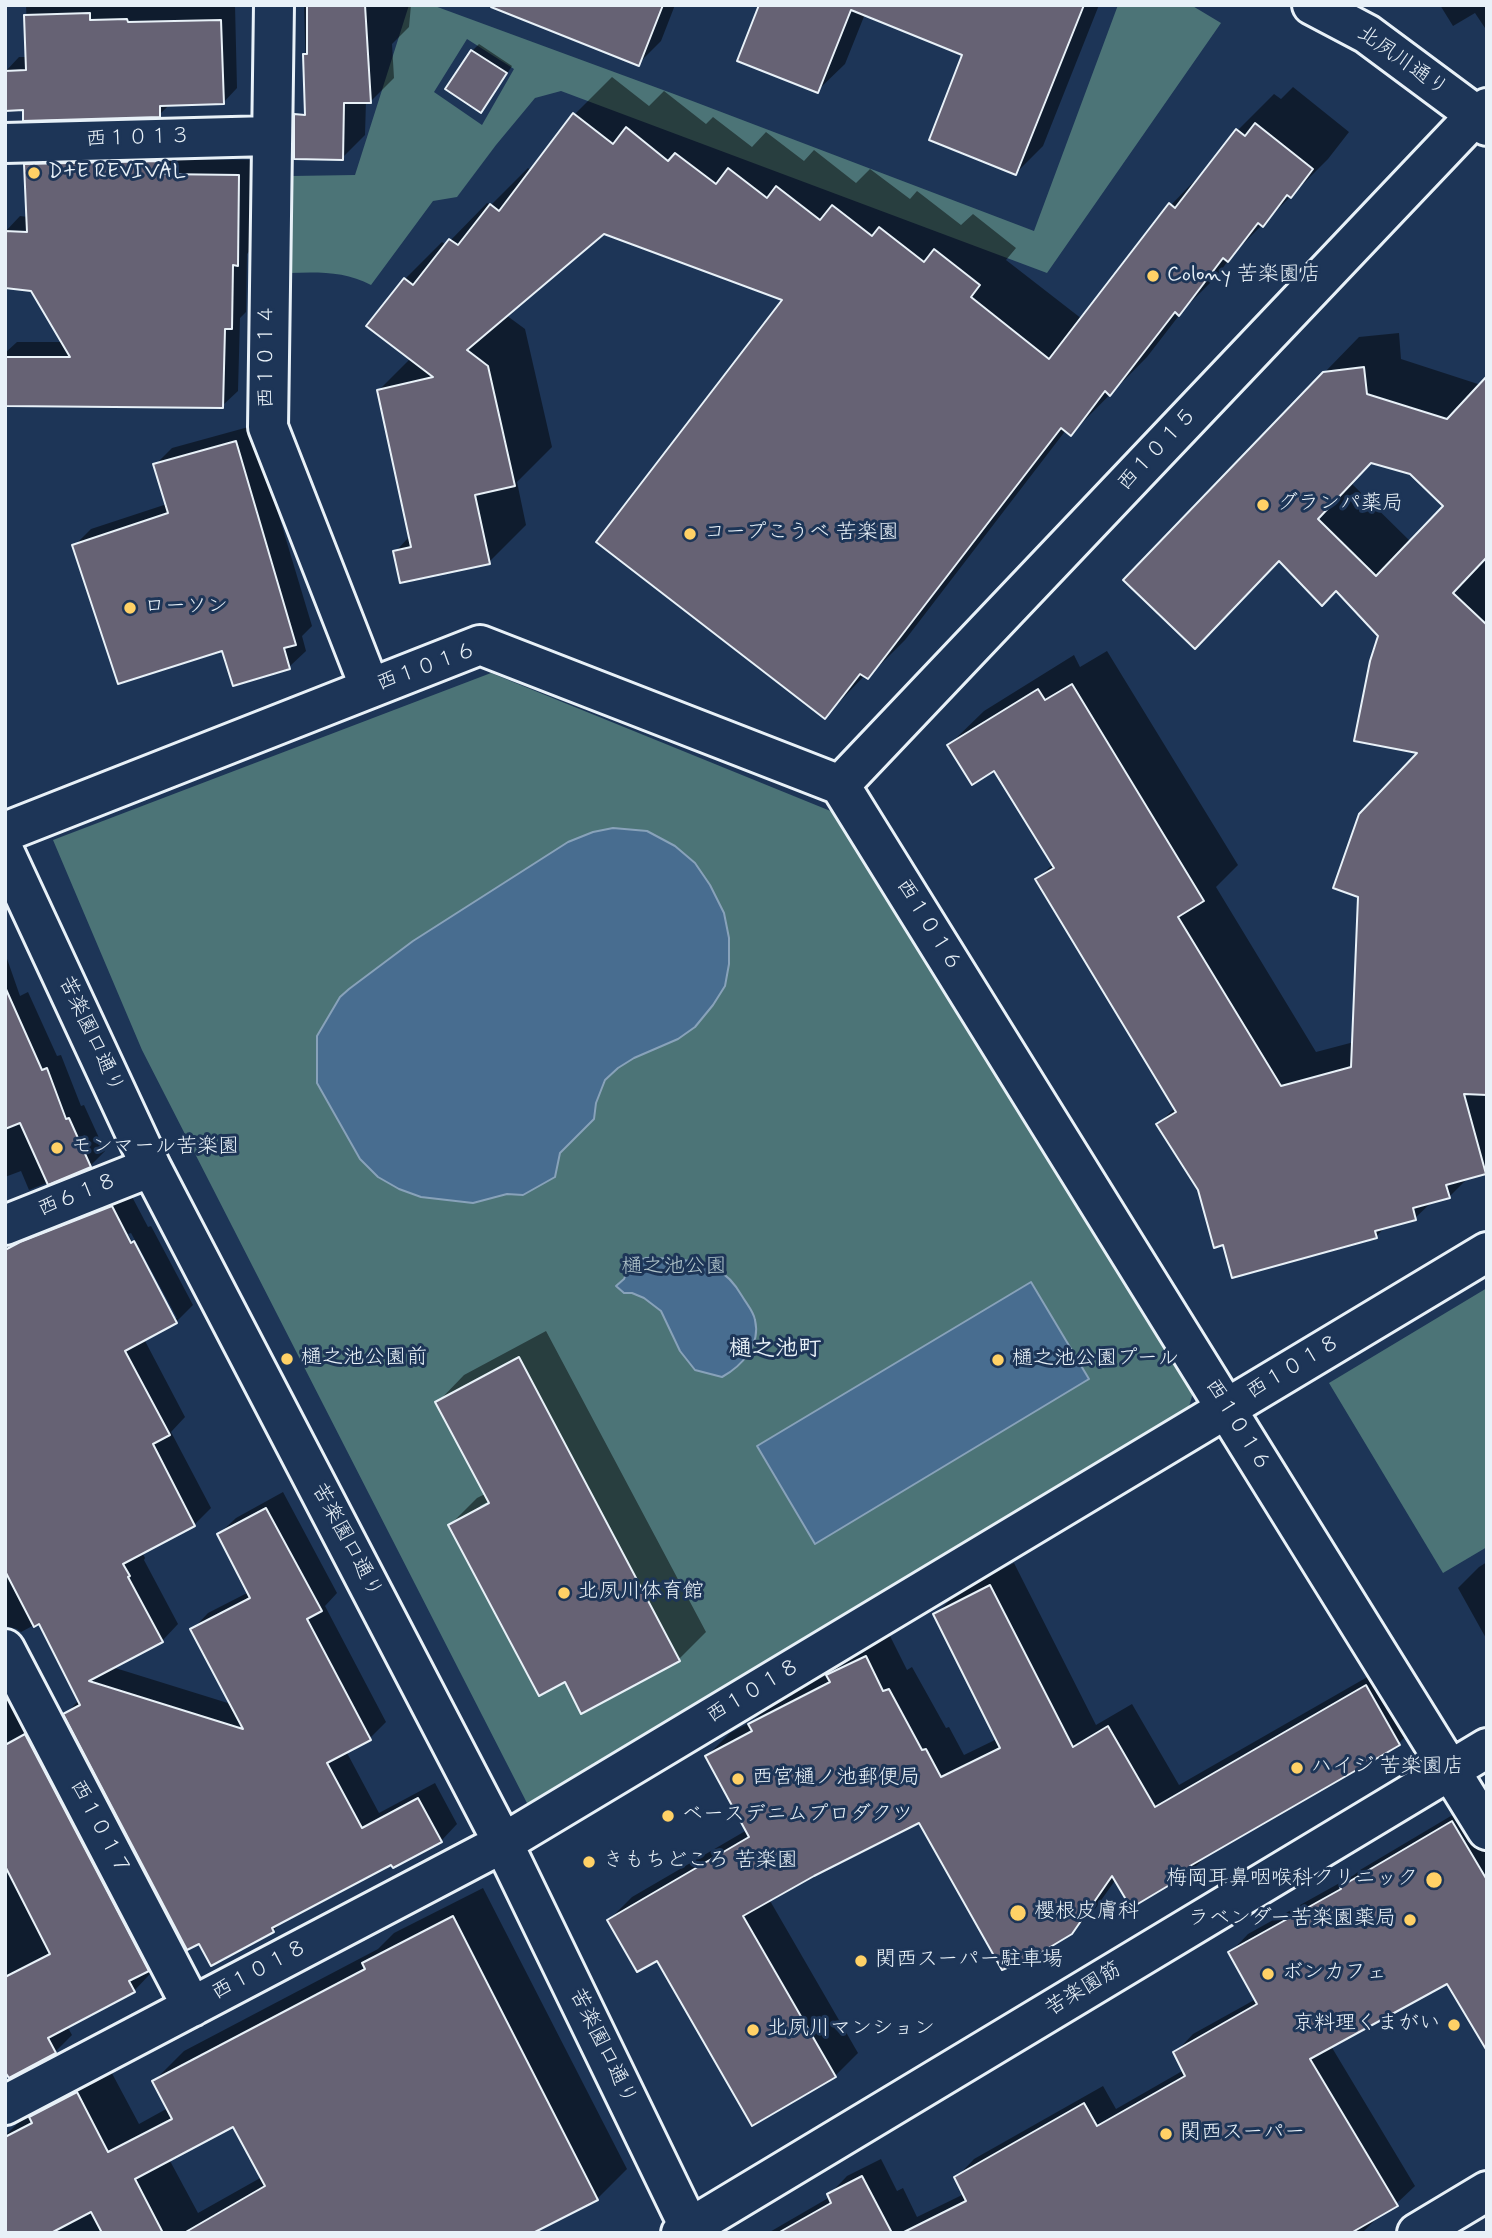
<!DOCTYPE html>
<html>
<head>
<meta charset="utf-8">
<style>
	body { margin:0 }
	#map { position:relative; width:1492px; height:2238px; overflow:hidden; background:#1d3557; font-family:Mynerve,sans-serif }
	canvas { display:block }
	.frame { position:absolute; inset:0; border:7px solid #e8f1f8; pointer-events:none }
</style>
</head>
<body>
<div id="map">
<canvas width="1492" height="2238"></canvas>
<div class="frame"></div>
</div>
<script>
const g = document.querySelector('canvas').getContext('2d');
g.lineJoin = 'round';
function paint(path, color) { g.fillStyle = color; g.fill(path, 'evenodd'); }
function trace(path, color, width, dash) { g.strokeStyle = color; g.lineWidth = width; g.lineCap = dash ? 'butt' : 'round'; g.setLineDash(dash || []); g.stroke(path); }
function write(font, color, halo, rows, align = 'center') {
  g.font = font + ' Mynerve,"Klee One",sans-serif'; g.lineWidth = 6; g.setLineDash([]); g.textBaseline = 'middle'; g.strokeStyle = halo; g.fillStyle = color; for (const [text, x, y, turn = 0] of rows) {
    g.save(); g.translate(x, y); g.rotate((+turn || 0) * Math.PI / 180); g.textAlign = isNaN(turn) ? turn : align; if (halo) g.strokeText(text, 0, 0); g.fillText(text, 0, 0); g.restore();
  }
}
paint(new Path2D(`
	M409,5H432L674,94L1034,231L1118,5H1191L1221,23L1047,273L561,91L535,98L496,145L457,197L433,201L371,285C345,271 317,272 288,273L291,176L355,175ZM467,39L514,69L482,125L434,92Z
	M491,673L833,812L1193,1393L1188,1410L528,1805L142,1050L53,840Z
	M1487,1288V1547L1443,1573L1329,1383Z`), '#4c7477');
const water = new Path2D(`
	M613,828L647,831L675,846L695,863L710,885L724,913L729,938V964L725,986L713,1005L695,1027L678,1039L634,1058L618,1068L605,1080L596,1103L594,1119L560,1153L555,1177L523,1195L507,1194L473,1203L421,1197L399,1189L378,1177L360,1159L317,1083V1036L340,997L349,989L413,941L568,842L593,832Z
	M646,1258C669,1258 694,1259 716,1269C728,1275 735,1284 742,1296C746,1303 754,1312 755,1320C761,1345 742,1366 722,1377L695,1370L680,1351L661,1311L644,1298L632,1293H624L616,1286L624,1279L630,1264Z
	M1031,1282L1089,1379L815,1544L757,1446Z`);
paint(water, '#486d90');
trace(water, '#88a2ba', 2);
paint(new Path2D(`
	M26,5H235L237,88L223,103L170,104L159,115L24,108L5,72L19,57H28Z
	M304,5H411L409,27L392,44L394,78L371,101H366L365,135L342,158L302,115L307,111Z
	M560,5H675L661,41L638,64Z
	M761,5H1099L1043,146L1016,173L965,54L865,14L845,64L817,91Z
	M1440,5H1487V31L1475,13L1453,26Z
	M479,44L512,66L487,104L481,111L472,51Z
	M612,77L649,106L664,91L706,124L713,117L752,147L766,132L804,161L814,150L856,183L870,169L910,199L917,191L961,225L973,214L1016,248L1006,260L1082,319L1171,205L1207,168L1238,130L1274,94L1281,99L1293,87L1349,132L1328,159L1233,254L1216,277L1184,309L1147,357L1071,434L1066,430L905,640L868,677L865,675L825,717L785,299L604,232L506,315L525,329L552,447L517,482L526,525L489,562L395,552L410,536L379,390L411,358L369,325L405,279L442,242L446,245L487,203L491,205L528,168L532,171L575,114Z
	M175,146V159L253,160L252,248L247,254L246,312L240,318L238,391L222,406L5,405V353L17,342H63L5,232L20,216L28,217L26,165L42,150Z
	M1399,333L1401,359L1481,385L1487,379V1171L1469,1177L1449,1197L1433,1201L1415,1218L1386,1226L1376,1237L1224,1243L1198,1190L1158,1124L1176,1107L1037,880L1053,864L995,769L949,745L984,711L1074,655L1080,667L1107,651L1238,865L1216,887L1316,1052L1354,1042L1420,752L1380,635L1336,589L1279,560L1324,373L1359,337ZM1372,461L1411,472L1446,506L1411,542L1351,483Z
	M252,426L312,626L302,636L306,651L289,667L223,648L74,546L91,529L167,504L155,465L172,448Z
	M5,953L20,996L28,992L57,1056L61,1055L81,1106L84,1105L105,1151L90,1166L29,1190L21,1171L5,1177Z
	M129,1191L148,1227L151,1226L193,1305L176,1322L144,1339L185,1417L171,1432L211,1508L194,1525L142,1552L145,1558L144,1560L178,1624L162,1641L112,1667L231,1704L192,1630L208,1613L249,1592L219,1534L236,1518L283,1492L337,1593L325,1606L386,1722L370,1738L346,1751L379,1813L435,1783L457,1824L441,1841L392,1862L285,1919L273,1931L66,1714L79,1700L40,1622L21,1632L17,1629L5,1626V1222ZM131,1233L177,1318H173L128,1234Z
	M546,1331L706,1632L679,1659L582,1711L565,1680L450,1525L477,1498L485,1494L437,1403L464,1375ZM495,1498L497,1501L480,1510V1506Z
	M1487,1562V1640L1458,1588L1479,1567Z
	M1014,1563L1096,1725L1132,1704L1179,1785L1390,1664L1422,1720L1399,1743L1208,1854L1192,1870L1116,1879L1095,1909L1071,1933L920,1820L769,1899L858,2053L835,2076L657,1958L609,1920L632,1897L747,1830L707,1756L730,1733L753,1721L773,1701L834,1670L851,1653L889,1634L907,1670L912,1667L946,1728L949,1727L964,1755L997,1739L935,1615L958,1592Z
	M5,1662L164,1953L148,1969L150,1974L134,1991L67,2026L72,2035L55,2052L5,2068Z
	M1471,1804L1487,1831V2047L1447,1981L1331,2046L1415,2186L1396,2204L1378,2217L1362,2233H768L830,2197L829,2195L847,2176L881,2159L897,2191L903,2188L917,2217L964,2194L956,2178L974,2159L1103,2086L1116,2109L1184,2070L1175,2053L1193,2034L1256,1999L1230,1953L1248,1934L1354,1875L1360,1870Z
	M483,1888L627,2169L597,2199L530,2233H13L5,2136L29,2112L107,2064L139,2124L168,2108L154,2081L184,2051L378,1949L394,1933ZM234,2125L262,2177L198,2213L169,2159Z`), '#0007');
const building = new Path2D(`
	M307,5H365L371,103H344L343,160L294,159V114L305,115L303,54H307Z
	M491,5H663L639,66L491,7Z
	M759,5H1084L1016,175L929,140L962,55L851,10L818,93L737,61Z
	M90,13V20L127,19L128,22L221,20L224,104L160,106V117L23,121V110L5,111V71L26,70L24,15Z
	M471,50L507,73L481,113L445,89Z
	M573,113L613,144L626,127L668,161L675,153L716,184L728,168L767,198L776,186L820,220L832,205L872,236L879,227L924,262L934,249L980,285L971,297L1049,359L1169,203L1175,208L1236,129L1245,136L1255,123L1313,169L1291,198L1287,195L1263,227L1258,223L1228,262L1223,258L1179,316L1175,312L1110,396L1105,391L1071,436L1061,428L868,679L860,674L825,719L596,542L782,300L604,234L467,350L488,366L515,486L475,495L490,564L400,583L393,551L411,547L377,390L433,377L366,326L404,278L413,285L449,239L458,245L490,204L499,211Z
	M161,161V174L239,175L238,266L233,265L232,329H225L223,408L5,406V357H70L31,291L5,288V231L27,232L24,164Z
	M1364,367L1367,394L1447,419L1487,376V557L1453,593L1487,625V1095L1464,1094L1486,1174L1446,1185L1450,1198L1413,1208L1416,1220L1375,1231L1377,1238L1232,1278L1223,1245L1214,1248L1198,1190L1156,1124L1176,1112L1035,879L1054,868L994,771L972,785L947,745L1038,689L1045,700L1072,684L1204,901L1178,917L1281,1086L1351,1067L1358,897L1333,888L1359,814L1417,753L1354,741L1370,661L1378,636L1336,591L1322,606L1279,561L1195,649L1123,580L1323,372ZM1371,463L1410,474L1443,506L1376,576L1318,519Z
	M236,441L296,645L284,648L290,669L233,686L222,651L118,684L72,545L168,513L153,464Z
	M5,987L42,1070L47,1068L66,1119L69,1118L91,1167L48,1185L20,1123L5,1129Z
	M112,1206L131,1243L134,1241L177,1323L125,1351L170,1435L153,1444L195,1526L123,1564L130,1576L128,1577L163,1642L89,1681L243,1729L190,1629L250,1598L217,1534L266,1508L322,1611L307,1619L371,1740L327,1763L362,1828L418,1798L442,1842L393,1868L391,1865L272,1928L274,1932L211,1966L199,1944L187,1950L63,1714L80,1705L39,1624L34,1627L5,1571V1250L20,1242Z
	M519,1357L680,1661L581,1714L565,1682L539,1696L448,1525L489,1503L435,1402Z
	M990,1585L1073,1747L1108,1726L1155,1807L1366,1685L1400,1745L1190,1866L1193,1871L1131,1908L1112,1876L1072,1934L1032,1958L1002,1970L919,1823L814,1876L743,1916L836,2077L752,2126L657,1961L637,1972L607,1920L749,1837L705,1756L752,1731L748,1724L830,1682L826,1675L866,1656L883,1691L889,1689L922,1750L926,1749L941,1777L1000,1748L933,1614Z
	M25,1734L149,1971L129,1981L135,1992L48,2038L56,2053L9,2078L5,2072V1977L50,1954L5,1866V1745Z
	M1452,1821L1487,1880V2051L1447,1984L1310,2059L1398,2206L1351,2233H902L966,2201L954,2177L1084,2103L1097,2126L1185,2076L1173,2052L1257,2004L1228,1952L1341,1889L1340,1887Z
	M453,1916L598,2200L533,2233H184L265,2186L233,2127L135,2179L163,2233H102L91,2212L51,2233H5V2137L32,2123L29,2117L77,2092L108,2152L172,2119L152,2081L365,1969L362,1963Z
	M862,2176L892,2233H778L831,2203L827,2194Z`);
paint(building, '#666274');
trace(building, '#e8f1f8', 2);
const minor = new Path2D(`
	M274,5L268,427L370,688
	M1312,5L1367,34L1476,115L1487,126
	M5,143L270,136
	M840,785L1476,115L1487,108
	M5,832L480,645L840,785L1487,1830
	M5,853L151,1167L503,1843L692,2233
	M5,1225L151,1167
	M5,1649L192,2007
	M5,2105L503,1843L1487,1252
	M681,2233L1487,1748
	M1417,2233L1487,2191`);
trace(minor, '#e8f1f8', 44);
trace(minor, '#1d3557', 38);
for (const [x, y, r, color] of [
	[34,173,7,"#ffd166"],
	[1153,276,7,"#ffd166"],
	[1263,505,7,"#ffd166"],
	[690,534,7,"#ffd166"],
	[130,608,7,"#ffd166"],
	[57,1148,7,"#ffd166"],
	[287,1359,7,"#ffd166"],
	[998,1360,7,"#ffd166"],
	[564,1593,7,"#ffd166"],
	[1297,1768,7,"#ffd166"],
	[738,1779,7,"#ffd166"],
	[668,1816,7,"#ffd166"],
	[589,1862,7,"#ffd166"],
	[1434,1880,9,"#ffd166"],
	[1018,1913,9,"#ffd166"],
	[1410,1920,7,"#ffd166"],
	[861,1961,7,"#ffd166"],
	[1268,1974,7,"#ffd166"],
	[1454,2025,7,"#ffd166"],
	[753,2030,7,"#ffd166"],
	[1166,2134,7,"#ffd166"]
]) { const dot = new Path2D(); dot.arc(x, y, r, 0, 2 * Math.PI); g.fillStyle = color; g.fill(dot); trace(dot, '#1d3557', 2.5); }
write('21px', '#e8f1f8', '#1d3557', [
	["北夙川通り",1402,62,35],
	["西１０１３",138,139,-2],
	["西１０１４",268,356,-90],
	["西１０１５",1158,450,-47],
	["西１０１６",427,668,-20],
	["西１０１６",928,926,58],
	["苦楽園口通り",90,1035,65],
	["西６１８",78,1196,-22],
	["西１０１８",1294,1368,-31],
	["西１０１６",1237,1426,58],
	["苦楽園口通り",346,1541,62],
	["西１０１８",754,1692,-31],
	["西１０１７",99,1828,62],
	["西１０１８",260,1971,-28],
	["苦楽園筋",1084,1990,-31],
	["苦楽園口通り",602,2047,64]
]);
write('21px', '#e8f1f8', '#1d3557', [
	["D+E REVIVAL",48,173],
	["Colony 苦楽園店",1167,276],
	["グランパ薬局",1277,505],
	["コープこうべ 苦楽園",704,534],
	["ローソン",144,608],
	["モンマール苦楽園",71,1148],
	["樋之池公園前",301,1359],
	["樋之池公園プール",1012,1360],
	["北夙川体育館",578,1593],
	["ハイジ 苦楽園店",1311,1768],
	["西宮樋ノ池郵便局",752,1779],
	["ベースデニムプロダクツ",682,1816],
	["きもちどころ 苦楽園",603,1862],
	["梅岡耳鼻咽喉科クリニック",1418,1880,"right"],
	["櫻根皮膚科",1034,1913],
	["ラベンダー苦楽園薬局",1396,1920,"right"],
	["関西スーパー駐車場",875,1961],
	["ボンカフェ",1282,1974],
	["京料理くまがい",1440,2025,"right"],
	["北夙川マンション",767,2030],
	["関西スーパー",1180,2134]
], 'left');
write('21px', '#b1c5cb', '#1d3557', [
	["樋之池公園",674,1268]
]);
write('bold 23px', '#e8f1f8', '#1d3557', [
	["樋之池町",775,1350]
]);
</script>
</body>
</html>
